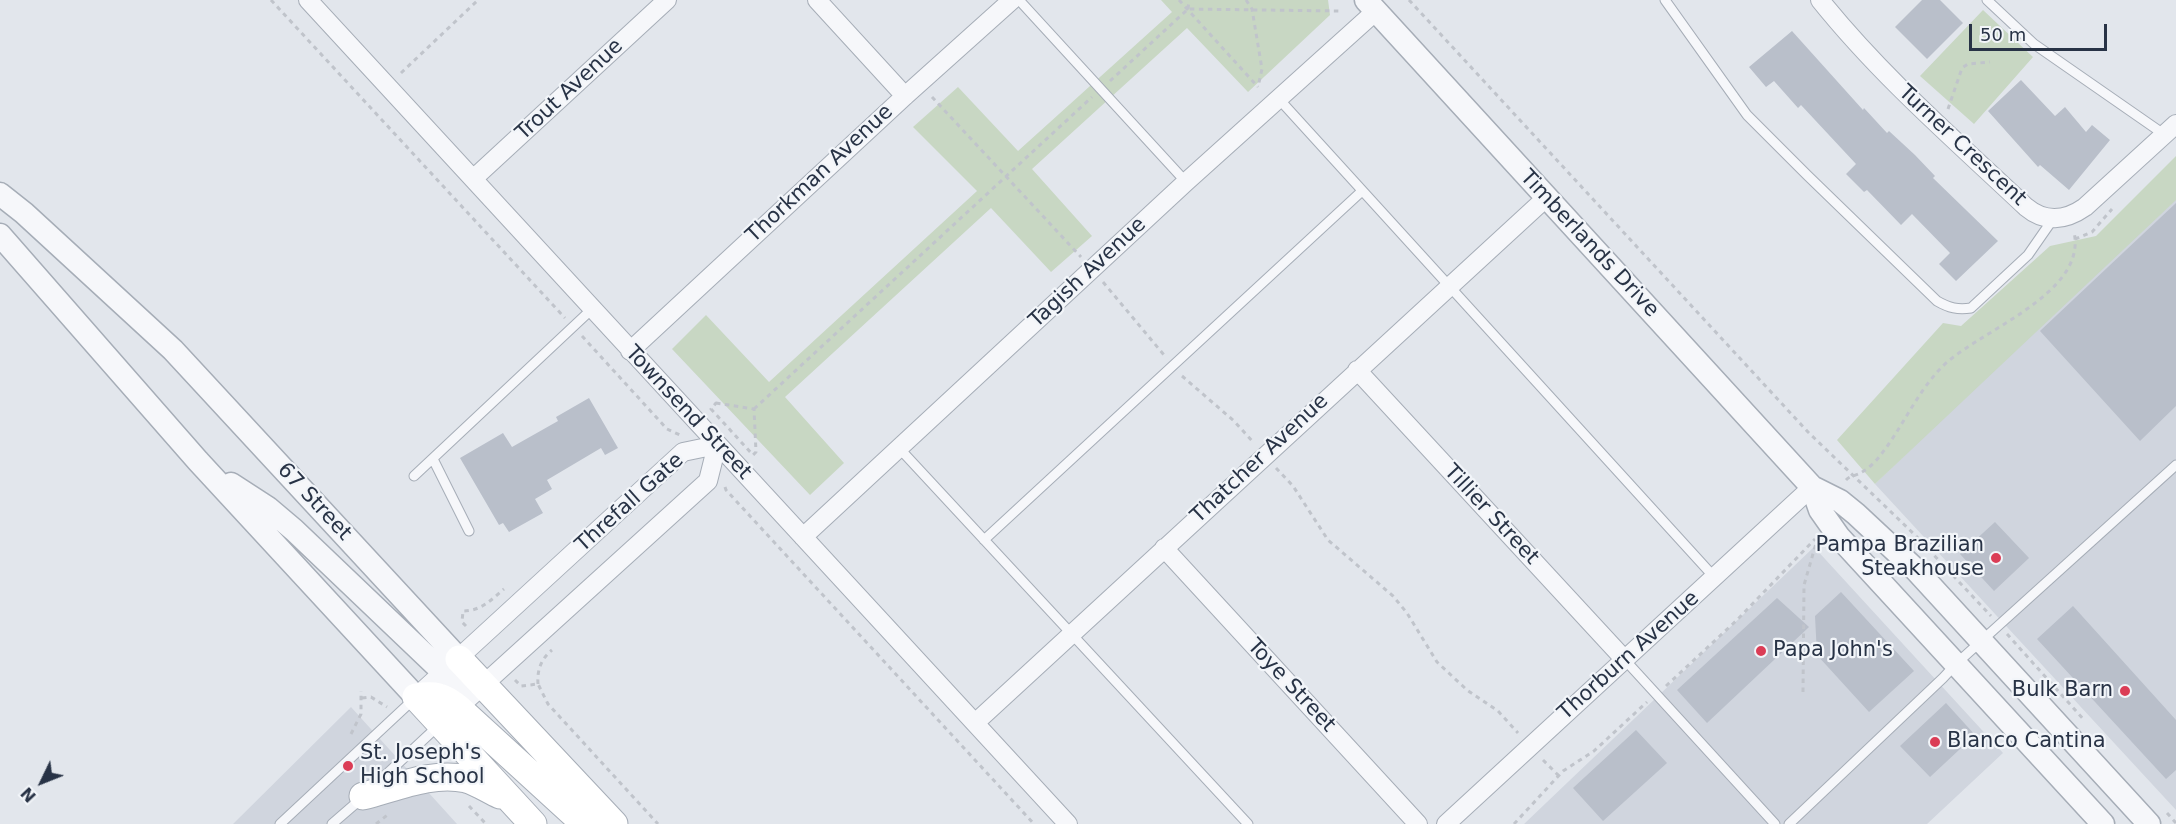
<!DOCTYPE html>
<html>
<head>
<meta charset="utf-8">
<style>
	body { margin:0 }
	#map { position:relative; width:2176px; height:824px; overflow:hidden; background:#e2e6ec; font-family:"DejaVu Sans",sans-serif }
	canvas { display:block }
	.north { position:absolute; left:12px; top:752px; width:60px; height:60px; -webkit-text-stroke:4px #f2f5f9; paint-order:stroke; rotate:227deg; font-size:16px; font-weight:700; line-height:24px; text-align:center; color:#283346 }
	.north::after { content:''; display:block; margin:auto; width:21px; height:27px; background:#283346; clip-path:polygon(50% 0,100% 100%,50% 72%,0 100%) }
	.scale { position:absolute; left:1969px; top:24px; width:138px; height:27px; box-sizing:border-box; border:3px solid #283346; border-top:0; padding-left:8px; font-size:18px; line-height:21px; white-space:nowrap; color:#283346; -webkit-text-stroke:4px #f2f5f9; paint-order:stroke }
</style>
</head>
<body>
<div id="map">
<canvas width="2176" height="824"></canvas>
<div class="north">N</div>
<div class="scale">50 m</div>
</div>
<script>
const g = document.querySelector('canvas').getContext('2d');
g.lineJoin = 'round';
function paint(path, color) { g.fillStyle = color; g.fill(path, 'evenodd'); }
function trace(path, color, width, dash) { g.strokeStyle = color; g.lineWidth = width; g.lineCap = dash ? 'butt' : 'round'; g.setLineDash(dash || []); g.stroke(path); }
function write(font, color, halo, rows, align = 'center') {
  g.font = font + ' "DejaVu Sans",sans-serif'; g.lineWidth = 4.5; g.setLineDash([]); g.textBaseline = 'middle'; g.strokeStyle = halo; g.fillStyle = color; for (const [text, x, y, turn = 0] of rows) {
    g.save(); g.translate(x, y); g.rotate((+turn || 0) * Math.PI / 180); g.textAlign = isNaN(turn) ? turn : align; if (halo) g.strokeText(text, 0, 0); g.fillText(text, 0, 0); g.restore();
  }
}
paint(new Path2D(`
	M2176,199V810L1875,484L2028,334Z
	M1814,547L2003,753L1927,824H1524Z
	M351,707L457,824H233Z`), '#d0d5de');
paint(new Path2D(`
	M1161,0H1328L1330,15L1248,92L1187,28L1032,169L1092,236L1051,272L991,208L785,397L844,463L810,495L672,349L706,315L769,382L977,191L913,127L958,87L1018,151L1172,12Z
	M1983,10L2033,57L1974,124L1920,76Z
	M2176,156V200L1875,484L1837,440L1943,323L1961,326L2050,246L2096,236Z`), '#c8d7c3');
paint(new Path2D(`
	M1922,0H1940L1963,23L1927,59L1895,27Z
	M1792,31L1863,110L1864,108L1887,133L1889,131L1915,155L1935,176L1933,178L1998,241L1956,281L1939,264L1950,253L1912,214L1901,225L1867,190L1864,192L1846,174L1856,164L1801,105L1798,108L1774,81L1766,87L1749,67Z
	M2021,80L2055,116L2065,107L2086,132L2092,125L2110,140L2069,190L2040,165L2038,167L1988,111Z
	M2176,203V406L2140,441L2040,331Z
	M589,398L618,448L605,455L601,448L547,480L552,489L535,499L543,513L509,532L503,523L499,525L460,458L503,433L512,447L558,421L556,417Z
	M1995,522L2029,558L1994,591L1960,554Z
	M1841,592L1914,671L1869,712L1817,655L1815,616Z
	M1777,598L1809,627L1707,723L1677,690Z
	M2073,606L2176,720V770L2166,779L2037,639Z
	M1946,703L1975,735L1930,777L1900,746Z
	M1636,730L1667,763L1603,821L1573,788Z`), '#b9bfca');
const service = new Path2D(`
	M1019,0L1186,182
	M1665,0L1747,115L1807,175L1937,301C1949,308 1958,310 1971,308L2028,255L2053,219
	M1987,0L2034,44L2165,135
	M1278,98L1715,578
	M899,448L1248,824
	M433,459L469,531
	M414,476L592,309
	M984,540L1362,191
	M1625,660L1775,824
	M376,784L438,726
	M280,824L414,699
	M332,824L362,798
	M1789,824L1943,678L1957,663L2176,465`);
const minor = new Path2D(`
	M308,0L1068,824
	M817,0L905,96
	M1820,0C1881,76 1955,140 2026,207C2045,223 2065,221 2085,207L2176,124
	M473,179L667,0
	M630,351L905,96L1012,0
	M1357,370L1625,660
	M803,537L1186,182L1376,11
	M1164,548L1418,824
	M416,697L683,452L717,445
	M450,715L708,481L717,445
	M975,723L1547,197
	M1446,824L1812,487`);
const tertiary = new Path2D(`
	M1366,0L1812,487L1840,501L1856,514L1916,570L2149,824
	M0,194L24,213L173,350L459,659
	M0,235L198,461L416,697
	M231,484L268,508L294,530L444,673L468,685H484
	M1812,487L1820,510L1839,537L2103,824`);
const secondary = new Path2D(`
	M459,659L614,824
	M416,697C435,694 443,696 458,708L585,824
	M416,697L533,824
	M363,796C395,788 433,771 466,779C477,782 489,790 500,795`);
trace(service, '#a6adb7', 11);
trace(minor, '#a6adb7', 20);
trace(tertiary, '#a6adb7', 25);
trace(secondary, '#a6adb7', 29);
trace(new Path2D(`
	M271,0L565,318
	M1179,0L1258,87
	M1246,0L1252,9L1262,69L1258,87
	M1409,0L1808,432L1916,536L1991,616
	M1188,9L1189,0
	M401,73L478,0
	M1110,81L1188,9L1339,11
	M932,97L1081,257
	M1948,109L1962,68L1968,64L1990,62
	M2075,239L2092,232L2112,209
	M1103,282L1164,355
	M582,336L667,429L680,435
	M1182,376L1234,421L1254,443
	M716,403L754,409L756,452L753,455L711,409Z
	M754,409L1092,97
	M1276,468L1293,486L1328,540L1393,596L1407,613L1437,662L1467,690L1498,711L1518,733
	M1846,480C1851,475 1856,476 1862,472C1868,469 1875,462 1879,457C1901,430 1915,396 1939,370C1973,332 2088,296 2074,232
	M725,487L726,490L1034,824
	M466,626L462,622L463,611C481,611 491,600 504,589
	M2007,634L2085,721
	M515,680L521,686L538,684L548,704L658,824
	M538,684C537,670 541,659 552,650
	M1666,686L1737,620L1815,539
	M1803,692L1804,585L1817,540
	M362,698L371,697L387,707
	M351,734L361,714V691
	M1543,760L1559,776
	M469,806L486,824
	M2167,813L2176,823
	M376,824L390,813
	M1514,824L1563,771L1594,751L1647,702`), '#c0c4cb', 3, [4.5, 4.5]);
trace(service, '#f6f7fa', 9);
trace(minor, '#f6f7fa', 18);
trace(tertiary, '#f6f7fa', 22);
trace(secondary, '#fff', 27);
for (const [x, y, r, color] of [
	[1996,558,6,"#db3d56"],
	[1761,651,6,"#db3d56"],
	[2125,691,6,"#db3d56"],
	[1935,742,6,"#db3d56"],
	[348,766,6,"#db3d56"]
]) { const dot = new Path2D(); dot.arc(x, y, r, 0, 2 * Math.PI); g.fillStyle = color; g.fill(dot); trace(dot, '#f2f5f9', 2); }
write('21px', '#283346', '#f2f5f9', [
	["Trout Avenue",570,90,-43],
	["Turner Crescent",1962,146,43],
	["Thorkman Avenue",820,174,-43],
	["Timberlands Drive",1589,244,47],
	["Tagish Avenue",1088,273,-43],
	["Townsend Street",688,413,47],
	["Thatcher Avenue",1260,459,-43],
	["67 Street",314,502,47],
	["Threfall Gate",630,503,-42],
	["Tillier Street",1491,515,47],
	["Thorburn Avenue",1629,656,-42],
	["Toye Street",1291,686,47]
]);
write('21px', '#283346', '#f2f5f9', [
	["Pampa Brazilian",1984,546,"right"],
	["Steakhouse",1984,570,"right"],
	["Papa John's",1773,651],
	["Bulk Barn",2113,691,"right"],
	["Blanco Cantina",1947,742],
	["St. Joseph's",360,754],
	["High School",360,778]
], 'left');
</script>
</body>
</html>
